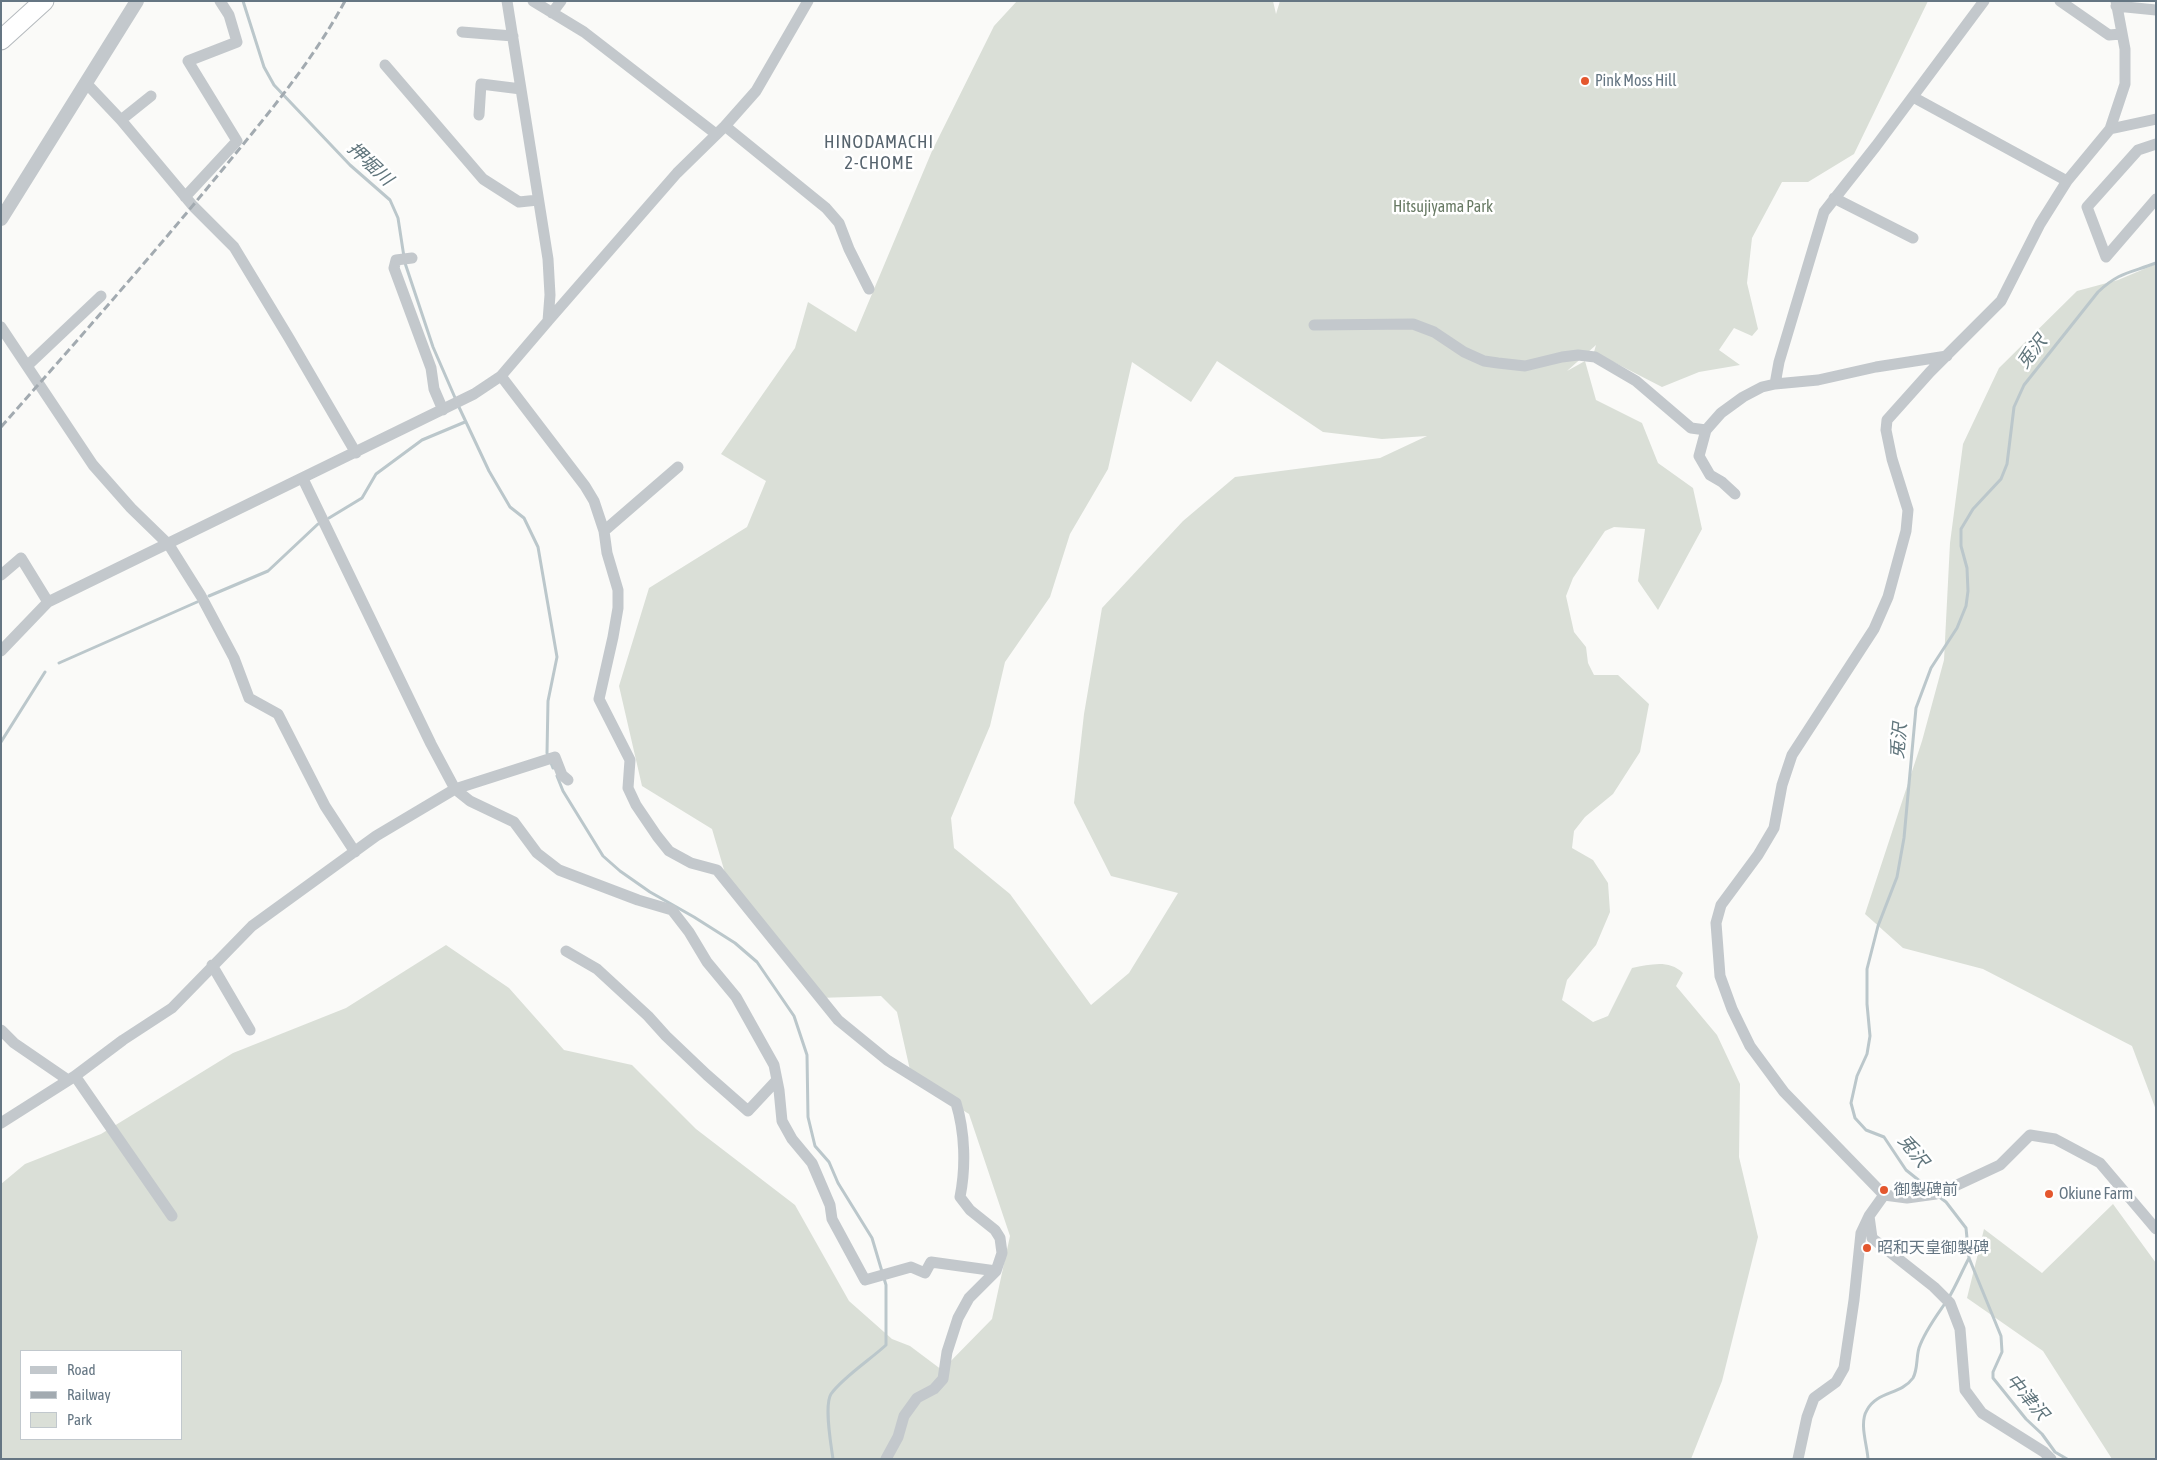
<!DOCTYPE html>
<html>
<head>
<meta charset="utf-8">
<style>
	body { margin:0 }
	#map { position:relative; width:2157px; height:1460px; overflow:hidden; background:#fafaf8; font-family:"Asap Condensed",sans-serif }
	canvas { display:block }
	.frame { position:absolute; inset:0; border:2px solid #657683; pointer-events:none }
	.legend { position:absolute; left:20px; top:1350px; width:162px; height:90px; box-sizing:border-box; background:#fff; border:1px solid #c1c8cd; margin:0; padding:6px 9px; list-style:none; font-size:15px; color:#657683 }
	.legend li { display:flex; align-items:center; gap:10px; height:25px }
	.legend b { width:25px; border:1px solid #c1c8cd }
</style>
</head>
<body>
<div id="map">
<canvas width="2157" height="1460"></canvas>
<div class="frame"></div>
<ul class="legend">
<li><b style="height:6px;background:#c3c8cc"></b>Road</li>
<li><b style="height:6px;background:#a2aab0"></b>Railway</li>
<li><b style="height:14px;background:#dadfd7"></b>Park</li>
</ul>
</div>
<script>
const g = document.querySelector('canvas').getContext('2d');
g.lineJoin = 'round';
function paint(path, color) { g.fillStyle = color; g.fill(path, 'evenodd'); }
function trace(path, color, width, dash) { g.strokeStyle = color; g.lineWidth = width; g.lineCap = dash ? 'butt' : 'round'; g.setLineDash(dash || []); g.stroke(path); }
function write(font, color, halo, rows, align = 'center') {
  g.font = font + ' "Asap Condensed","Noto Sans JP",sans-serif'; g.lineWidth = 5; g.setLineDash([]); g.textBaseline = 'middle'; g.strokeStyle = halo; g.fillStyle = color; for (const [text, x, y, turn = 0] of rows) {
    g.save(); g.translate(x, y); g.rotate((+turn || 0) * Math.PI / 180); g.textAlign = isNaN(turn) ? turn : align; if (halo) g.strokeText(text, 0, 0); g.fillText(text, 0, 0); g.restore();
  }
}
paint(new Path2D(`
	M1017,1H1273L1276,14L1280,1H1928L1854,154L1808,182H1782L1752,238L1747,283L1758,329L1752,336L1734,328L1719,350L1740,365L1699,372L1662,387L1594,352L1596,345L1567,371L1585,361L1596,400L1642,423L1658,463L1693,488L1702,529L1658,610L1638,581L1645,529L1614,527L1605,531L1573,578L1566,596L1574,632L1586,647L1588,663L1594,675H1618L1649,704L1640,752L1613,794L1585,817L1574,831L1572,848L1593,860L1608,883L1610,912L1596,945L1567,980L1562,1000L1593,1022L1608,1016L1632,968C1650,965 1668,959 1683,973L1676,986L1717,1035L1740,1084L1739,1157L1758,1237L1722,1381L1691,1459H1V1184L25,1164L101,1134L233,1053L346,1008L446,945L509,988L564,1050L632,1065L696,1129L795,1205L849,1301L892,1339L910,1346L942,1370L992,1319L1010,1236L969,1114L912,1079L897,1012L881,996L818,998L725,873L712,829L642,786L619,686L649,588L747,527L766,481L721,454L795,348L808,302L856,332L932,151L994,26ZM1217,361L1323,432L1382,439L1427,436L1380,458L1235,477L1183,521L1102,608L1084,714L1074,803L1111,876L1178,893L1129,973L1091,1005L1010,894L954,848L951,818L990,726L1005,662L1050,597L1070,534L1108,469L1132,362L1191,402ZM21,1351H181V1439H21Z
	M2156,264V1110L2132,1046L1983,969L1903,948L1865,914L1922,741L1944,660L1950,543L1963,444L1999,368L2077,291L2118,280Z
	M2113,1204L2156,1263V1459H2112L2043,1351L1967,1298L1984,1229L2042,1273Z`), '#dadfd7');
trace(new Path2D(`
	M243,1L264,67L274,85L350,165L390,200L398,218L404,257
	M405,263L433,347L456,400
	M458,405L489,471L510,507L524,518L538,547L557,657L548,701L547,753L553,768
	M329,518L362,498L376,474L422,440L465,422
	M209,596L268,571L318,524
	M59,663L197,602
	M1,742L45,672
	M557,776L563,791L603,856L620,871L650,892L694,917L735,943L757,962L794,1016L807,1055L808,1117L815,1146L829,1162L838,1183L872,1238L886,1285V1345C871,1359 842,1378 831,1394C824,1405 831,1445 833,1459
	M1931,1190L1906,1170L1884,1137L1866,1130L1855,1118L1851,1103L1857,1076L1867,1054L1870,1036L1867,1004V969L1878,926L1897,877L1904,838L1916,708L1931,668L1957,628L1966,606L1968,591L1967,568L1961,546V529L1973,509L2001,479L2007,464L2014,407L2024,385L2098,292C2119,272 2130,273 2156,263
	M1938,1196L1946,1202L1966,1228L1969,1258L2001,1336L2002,1352L1993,1372V1378L2026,1419L2042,1434L2055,1452L2067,1459
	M1868,1459C1867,1444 1859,1423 1867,1410C1877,1391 1901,1395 1913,1378C1918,1369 1916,1358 1919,1348C1925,1330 1938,1314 1948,1299C1956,1286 1962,1271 1969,1258`), '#bbc7cb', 3);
const trunk = new Path2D(`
	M1,40L44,1`);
trace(trunk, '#b4b9bd', 21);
trace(new Path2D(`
	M533,1L584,32L716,134
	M2060,1L2109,35L2121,34
	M2116,1L2125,49V84L2110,129L2067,181L2040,224L2001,301L1930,372L1887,420L1886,430L1892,459L1908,510L1906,531L1888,597L1874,629L1792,755L1782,785L1774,828L1758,855L1721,905L1716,923L1720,976L1732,1009L1750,1046L1784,1092L1884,1195L1907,1198L1936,1194L1955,1186L2000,1165L2030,1135L2055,1139L2100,1163L2156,1229
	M2116,6L2156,10
	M552,13L561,1
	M462,32L513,36
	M385,65L483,179L519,202L538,200
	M87,84L121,120L193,206L234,247L289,338L356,453
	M1913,97L2067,181
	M479,115L481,84L521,89
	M121,120L151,96
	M725,126L826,208L839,223L849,249L869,289
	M2110,129L2156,119
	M2156,144L2138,150L2087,207L2106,257L2156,199
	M185,197L237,141L188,61L237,42L229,15L220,1
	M1834,198L1913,238
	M412,258L396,260L394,268L431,368L434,389L443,410
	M548,321L677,173L725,126L756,91L808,1
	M1314,325L1413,324L1434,332L1464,352L1484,361L1498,363L1525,366L1562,357L1578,355L1595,357L1636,381L1691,428L1706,430
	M1,327L93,465L131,508L169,545L201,596L234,658L249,698L278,714L325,806L355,852
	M27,366L101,296
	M501,376L585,486L594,501L604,531L607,553L618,590V608L613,637L599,699L630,760L628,788L636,805L657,836L669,851L691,863L717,870L838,1020L887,1060L956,1103C965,1132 966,1167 960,1197L970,1210L995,1230L1000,1238L1002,1253L996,1271L969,1298L958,1318L947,1352L943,1379L934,1389L917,1398L904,1416L898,1437L886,1459
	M1775,384L1779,362L1824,212L1876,146L1984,1
	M303,479L431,744L455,789L470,801L514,822L537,853L559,870L638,900L672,910L689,932L707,962L736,997L774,1065L779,1090L782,1121L792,1139L812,1163L830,1205L832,1219L865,1280L911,1267L925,1273L931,1262L996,1271
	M1735,494L1722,482L1710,475L1699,456L1706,430L1721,413L1743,397L1762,387L1775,384L1818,380L1876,367L1947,356
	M604,531L678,467
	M1,575L21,558L48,602
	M1,651L48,602L474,394L501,376L548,321L550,295L548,259L507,1
	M566,951L597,969L648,1016L666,1036L707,1075L748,1111L776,1081
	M212,965L250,1030
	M1,1030L14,1043L68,1080
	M75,1076L172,1216
	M1,1123L75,1076L123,1040L172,1008L252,926L376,836L455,789L555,757L562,775L568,780
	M1869,1216L1872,1238L1934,1287L1950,1303L1960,1329L1965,1390L1982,1413L2044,1452L2051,1459
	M1798,1459L1807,1417L1814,1398L1836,1382L1844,1368L1854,1300L1861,1233L1869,1216L1884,1195`), '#c3c8cc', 11);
trace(new Path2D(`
	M1,219L137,1`), '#c3c8cc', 14);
trace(trunk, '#fff', 19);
trace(new Path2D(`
	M1,427C76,342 151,257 223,169C267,115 312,62 345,1`), '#a2aab0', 3, [8, 4]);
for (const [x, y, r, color] of [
	[1585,81,5,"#e4572e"],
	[1884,1190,5,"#e4572e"],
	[2049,1194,5,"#e4572e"],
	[1867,1248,5,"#e4572e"]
]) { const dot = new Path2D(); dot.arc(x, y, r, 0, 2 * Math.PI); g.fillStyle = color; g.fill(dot); trace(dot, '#fff', 2); }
write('16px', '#657683', '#fff', [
	["Pink Moss Hill",1595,81],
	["御製碑前",1894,1190],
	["Okiune Farm",2059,1194],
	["昭和天皇御製碑",1877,1248]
], 'left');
write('16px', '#687a64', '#fff', [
	["Hitsujiyama Park",1443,207]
]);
g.letterSpacing = '1px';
write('18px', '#57646e', '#fff', [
	["HINODAMACHI",879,142],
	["2-CHOME",879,163]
]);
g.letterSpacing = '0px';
write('italic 18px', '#60757c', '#fff', [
	["押堀川",370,164,43],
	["兎沢",2032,352,-52],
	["兎沢",1899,741,-85],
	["兎沢",1913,1151,51],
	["中津沢",2027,1397,50]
]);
</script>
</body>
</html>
